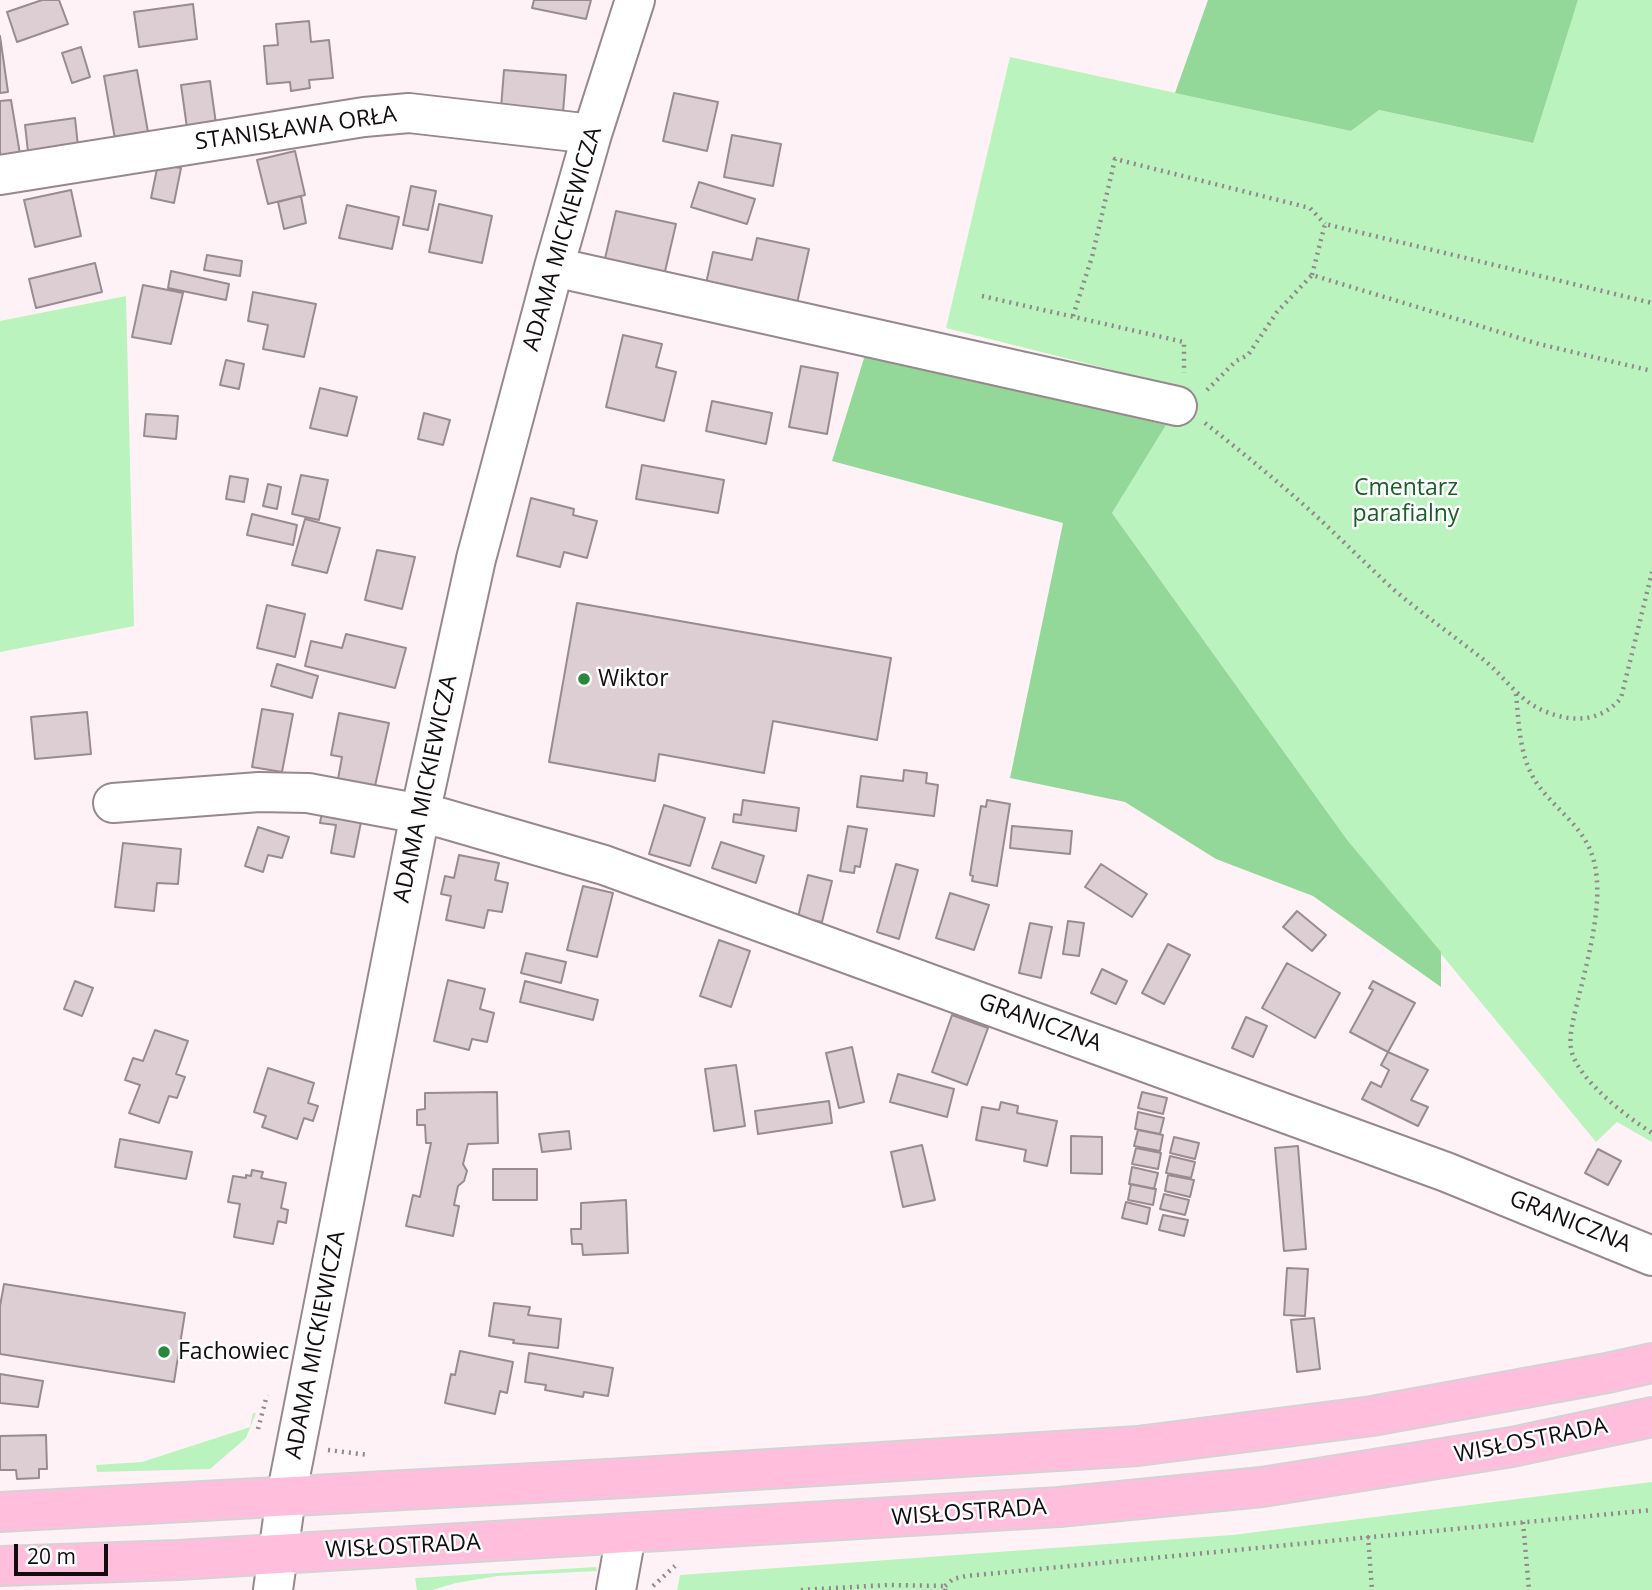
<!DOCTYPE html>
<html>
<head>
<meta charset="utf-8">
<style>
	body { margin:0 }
	#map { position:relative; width:1652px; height:1590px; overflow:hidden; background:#fff2f7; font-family:"Open Sans",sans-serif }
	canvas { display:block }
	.scale { position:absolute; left:14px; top:1544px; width:94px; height:32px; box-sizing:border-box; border:4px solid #120d0f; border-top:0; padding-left:9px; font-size:21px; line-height:24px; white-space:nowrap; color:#120d0f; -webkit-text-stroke:5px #fff; paint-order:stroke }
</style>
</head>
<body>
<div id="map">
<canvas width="1652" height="1590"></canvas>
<div class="scale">20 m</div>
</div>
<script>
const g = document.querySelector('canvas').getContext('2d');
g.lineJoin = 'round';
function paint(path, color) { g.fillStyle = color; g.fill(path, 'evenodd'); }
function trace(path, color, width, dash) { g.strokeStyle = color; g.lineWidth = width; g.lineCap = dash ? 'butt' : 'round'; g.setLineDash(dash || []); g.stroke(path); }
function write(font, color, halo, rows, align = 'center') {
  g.font = font + ' "Open Sans",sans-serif'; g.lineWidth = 5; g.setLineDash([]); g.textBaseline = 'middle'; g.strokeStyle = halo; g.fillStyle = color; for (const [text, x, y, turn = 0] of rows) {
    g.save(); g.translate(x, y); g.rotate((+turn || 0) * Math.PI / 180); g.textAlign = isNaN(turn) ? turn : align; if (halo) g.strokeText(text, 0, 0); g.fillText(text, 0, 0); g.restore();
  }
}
paint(new Path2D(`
	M1578,0H1652V1142L1617,1122L1596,1142L1348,841L1112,513L1188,389L946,328L1010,57L1351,131L1379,110L1532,143Z
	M126,296L134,626L0,652V321Z
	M253,1413H256L246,1438L210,1469L97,1472L96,1465L142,1462L250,1427Z
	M1652,1482V1590H677L680,1575L1232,1535Z
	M596,1567L597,1571L498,1576L456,1583L432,1590H417L415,1578Z`), '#bbf3be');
paint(new Path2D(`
	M1208,0H1578L1533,143L1379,110L1351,131L1175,93Z
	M865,355L1166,425L1112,513L1348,841L1441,952V987L1313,896L1216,859L1125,802L1010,778L1063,523L832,461Z`), '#93d898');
const building = new Path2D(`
	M42,0H59L68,24L17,42L7,12Z
	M534,0H591L586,19L532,8Z
	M193,4L197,39L139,47L134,12Z
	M309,21L311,42L329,40L333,78L309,80L310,88L291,91L290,82L267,84L264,46L278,45L276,24Z
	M0,36L8,92L0,93Z
	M81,47L90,77L72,83L62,53Z
	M137,70L148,132L115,139L104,76Z
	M504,70L566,75L563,113L501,108Z
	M210,81L217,131L188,135L181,85Z
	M674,93L718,102L707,151L663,141Z
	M11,100L20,154L0,158V101Z
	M75,118L78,146L28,152L25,125Z
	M732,135L781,144L773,186L724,177Z
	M295,151L305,195L268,204L257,160Z
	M158,164L181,168L174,203L151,198Z
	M699,182L755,199L747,224L691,207Z
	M411,186L436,191L428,230L403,225Z
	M71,190L81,236L35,247L24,200Z
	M301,196L306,223L284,229L278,202Z
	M439,204L492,216L482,263L429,252Z
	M347,205L399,217L392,249L339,238Z
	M616,211L676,224L663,280L603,267Z
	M757,238L809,249L796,308L705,288L713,252L752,260Z
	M207,255L242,261L240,276L204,270Z
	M95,263L102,292L36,308L29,279Z
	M171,271L229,284L226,300L168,288Z
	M143,285L183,293L171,344L132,337Z
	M253,292L316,304L304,357L263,349L268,325L248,321Z
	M623,335L662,344L656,367L676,372L664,421L606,407Z
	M226,360L244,364L239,389L220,385Z
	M801,366L838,373L827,434L789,427Z
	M320,388L357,397L347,436L310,428Z
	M712,401L772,413L766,444L706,431Z
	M424,413L450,420L443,445L418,439Z
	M146,414L178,416L176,439L144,436Z
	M642,465L724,480L718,513L636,499Z
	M301,475L328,480L319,520L292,514Z
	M230,476L248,479L244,502L226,499Z
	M268,484L281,487L277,509L263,506Z
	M531,498L574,509L573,515L597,521L587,558L564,552L560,567L517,556Z
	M252,514L297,525L293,545L247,535Z
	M305,519L340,528L327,573L292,565Z
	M377,550L415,557L402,609L365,600Z
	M577,603L891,658L877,740L773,721L764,773L659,754L655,781L549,762Z
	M267,605L305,614L295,657L257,648Z
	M346,634L406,648L395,688L305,666L311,641L342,648Z
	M277,664L318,676L312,698L271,686Z
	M262,709L293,714L282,772L252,767Z
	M87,712L91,754L35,759L31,717Z
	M339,713L389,723L375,786L338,779L342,757L331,755Z
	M904,770L927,773L926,783L938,785L934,816L857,807L861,776L903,781Z
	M743,800L799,808L796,831L733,822L734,814L741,815Z
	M987,800L1010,804L997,886L972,881L973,876L970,875L981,806L986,807Z
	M664,805L705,818L690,866L649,854Z
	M323,807L363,812L354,857L331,853L336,825L320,823Z
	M848,826L867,829L860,867L855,866L854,873L840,871Z
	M1012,826L1072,831L1070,854L1010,848Z
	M258,827L289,837L282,858L268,855L263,872L245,866Z
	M721,842L764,856L756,883L712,868Z
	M123,843L181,849L178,884L157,883L154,911L115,907Z
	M459,855L499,863L495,880L508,883L502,912L488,910L484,928L446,920L451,896L441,894L445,876L454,878Z
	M896,864L918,870L899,939L877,932Z
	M1101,864L1147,894L1132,917L1085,887Z
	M808,875L832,881L822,922L798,917Z
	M583,886L613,893L597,957L567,950Z
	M950,893L989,905L974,950L936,938Z
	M1297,911L1326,935L1312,951L1283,927Z
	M1068,921L1084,923L1079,956L1063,954Z
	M1030,923L1052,927L1041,978L1019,973Z
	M719,940L750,951L731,1007L700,996Z
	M1168,944L1190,955L1164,1004L1142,993Z
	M526,953L566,962L561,983L521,973Z
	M1287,963L1340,993L1315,1038L1262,1008Z
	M1102,969L1127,981L1116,1004L1091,993Z
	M448,980L485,989L480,1009L494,1013L487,1042L472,1039L469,1050L434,1041Z
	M75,981L93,988L82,1016L64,1009Z
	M525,981L598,1000L593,1020L520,1002Z
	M1373,981L1415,1003L1388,1052L1350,1032L1373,990L1369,988Z
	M952,1015L988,1028L967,1085L932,1072Z
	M1246,1017L1267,1026L1253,1057L1232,1048Z
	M155,1030L188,1041L176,1074L185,1077L177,1098L169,1096L159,1123L129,1113L140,1085L125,1080L133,1058L143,1061Z
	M852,1047L864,1102L839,1108L826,1053Z
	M1388,1052L1428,1070L1411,1100L1428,1107L1418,1126L1362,1099L1371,1082L1381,1087L1389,1070L1381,1065Z
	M736,1065L745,1126L714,1131L705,1069Z
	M268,1068L314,1083L308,1103L318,1106L313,1121L304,1118L297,1139L262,1127L266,1116L254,1112Z
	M898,1074L954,1089L947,1117L890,1102Z
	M497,1092L498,1143L468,1144L463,1164L467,1171L464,1181L458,1186L454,1205L459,1206L453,1236L406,1226L413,1195L420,1197L431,1143H426L425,1125H417V1110L425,1109V1093Z
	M1142,1092L1167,1098L1163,1114L1138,1108Z
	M829,1101L832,1123L758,1134L755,1111Z
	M1001,1102L1018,1106L1017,1113L1057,1121L1047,1166L1024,1161L1026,1150L976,1140L982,1107L999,1110Z
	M1138,1112L1164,1118L1160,1134L1135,1129Z
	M1138,1130L1163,1135L1160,1151L1134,1146Z
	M569,1131L571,1149L542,1152L539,1134Z
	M1071,1136L1102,1137V1174L1071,1173Z
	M1174,1137L1199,1143L1195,1159L1170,1153Z
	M120,1139L192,1152L186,1179L115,1167Z
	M922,1145L935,1200L903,1207L891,1152Z
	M1298,1146L1306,1249L1284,1251L1275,1148Z
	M1136,1148L1161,1153L1158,1169L1132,1164Z
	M1598,1149L1621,1161L1608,1185L1585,1173Z
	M1170,1156L1195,1162L1191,1178L1166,1173Z
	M1132,1167L1158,1173L1154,1189L1129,1184Z
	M493,1169H537V1200H493Z
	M252,1170L263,1172L261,1178L286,1183L281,1208L288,1210L286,1223L278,1221L273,1244L234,1237L240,1204L228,1202L233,1176L246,1178V1175L251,1176Z
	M1168,1175L1194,1180L1190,1197L1165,1191Z
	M1131,1184L1156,1189L1153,1205L1128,1200Z
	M1164,1194L1189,1200L1185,1215L1160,1209Z
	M626,1200L628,1253L583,1255L582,1244H572L571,1229H581V1203Z
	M1126,1202L1150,1208L1147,1224L1122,1218Z
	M1163,1215L1188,1220L1184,1236L1159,1230Z
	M1287,1268L1308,1269L1305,1316L1284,1315Z
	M4,1284L185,1313L174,1382L0,1354V1306Z
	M494,1303L530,1307L528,1315L561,1319L558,1348L513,1343L514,1340L489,1336Z
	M1314,1318L1320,1369L1297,1372L1291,1320Z
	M460,1351L513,1362L507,1393L500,1391L495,1414L445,1403L451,1374L455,1375Z
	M529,1353L613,1368L608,1396L584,1392L583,1397L545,1390L546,1385L525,1382Z
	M0,1374L43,1381L38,1407L0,1403Z
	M46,1435L47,1469H39V1478L17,1479L16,1470H0V1436Z`);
paint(building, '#ddced4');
trace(building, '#998b91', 2);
const minor = new Path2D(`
	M0,175L364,117L409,113L592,134
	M554,267L1177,406
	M113,803L259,792L308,793L442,818L604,865L1446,1172L1652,1256
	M273,1590L286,1497L420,814L476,559L554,267L592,134L635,0
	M616,1590L626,1535`);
const major = new Path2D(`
	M0,1512L625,1478L1138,1446L1372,1416L1607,1373L1652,1363
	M0,1566L178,1560L1059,1507L1262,1487L1512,1447L1652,1417`);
trace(minor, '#96888d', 42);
trace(major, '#d4d3d4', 42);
trace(new Path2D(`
	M1312,275L1325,224L1652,303
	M982,296L1184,342V373
	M1073,316L1092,257L1115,159L1310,208L1325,224
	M1207,390L1236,361L1248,355L1277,312L1312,275L1539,344L1652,371
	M1205,423C1243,453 1280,483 1315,515C1341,539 1366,564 1392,588C1422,614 1454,636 1484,660C1505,677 1518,700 1544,711C1572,723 1601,722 1621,698L1652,572
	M1516,694C1519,723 1519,756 1536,782C1553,808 1584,826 1593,858C1607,904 1583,974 1573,1021C1571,1031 1569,1042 1572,1053C1581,1082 1627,1117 1652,1133
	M258,1429L267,1395
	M328,1450L368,1455
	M1523,1522L1529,1590
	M1368,1536L1372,1590
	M653,1586L675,1566
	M945,1586L953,1579L966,1576L1652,1510
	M801,1590L887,1585L945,1586V1590`), '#91888c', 4.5, [2, 5]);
trace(minor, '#fff', 38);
trace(major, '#febedc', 38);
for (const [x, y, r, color] of [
	[584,679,7,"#288739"],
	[164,1352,7,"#288739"]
]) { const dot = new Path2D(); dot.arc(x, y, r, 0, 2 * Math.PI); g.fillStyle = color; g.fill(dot); trace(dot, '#fff', 2.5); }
write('23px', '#120d0f', '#fff', [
	["STANISŁAWA ORŁA",296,129,-8],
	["ADAMA MICKIEWICZA",563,239,-74],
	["ADAMA MICKIEWICZA",426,789,-78],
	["GRANICZNA",1040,1023,20],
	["GRANICZNA",1570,1222,22],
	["ADAMA MICKIEWICZA",316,1345,-79],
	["WISŁOSTRADA",1531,1441,-11],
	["WISŁOSTRADA",969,1513,-4],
	["WISŁOSTRADA",403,1547,-3]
]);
write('23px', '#175e24', '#fff', [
	["Cmentarz",1406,488],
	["parafialny",1406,514]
]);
write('23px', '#120d0f', '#fff', [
	["Wiktor",598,679],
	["Fachowiec",178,1352]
], 'left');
</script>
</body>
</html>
